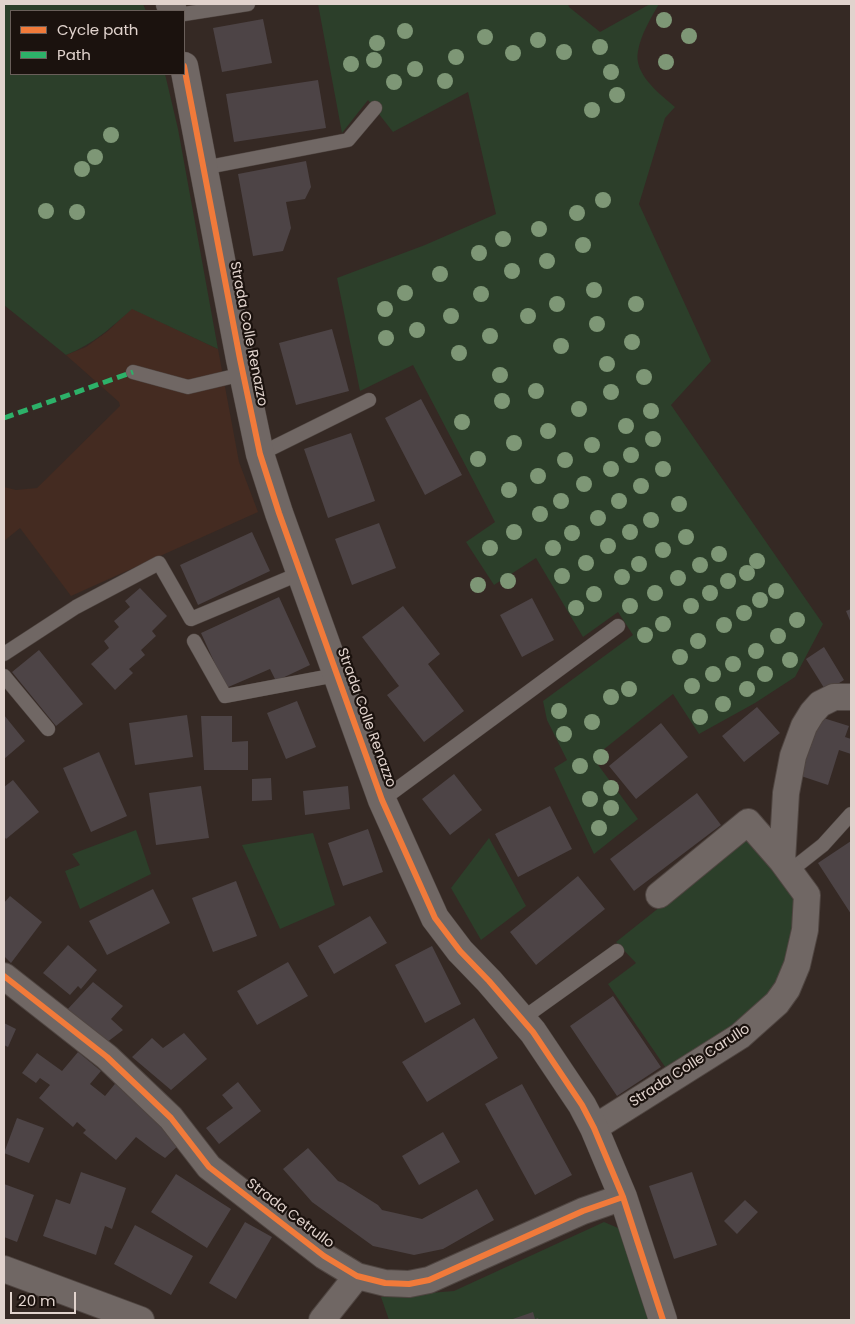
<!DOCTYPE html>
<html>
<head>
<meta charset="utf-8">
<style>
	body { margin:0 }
	#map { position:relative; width:855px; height:1324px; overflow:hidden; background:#352924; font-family:Poppins,sans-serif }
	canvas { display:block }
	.frame { position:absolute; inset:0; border:5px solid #e1d3cd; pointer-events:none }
	.legend { position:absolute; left:10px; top:10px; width:175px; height:65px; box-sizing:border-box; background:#1b120e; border:1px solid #6a5f5a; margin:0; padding:6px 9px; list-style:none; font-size:15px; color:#e1d3cd }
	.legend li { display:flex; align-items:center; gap:10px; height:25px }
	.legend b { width:25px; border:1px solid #6a5f5a }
	.scale { position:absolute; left:10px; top:1292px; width:66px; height:22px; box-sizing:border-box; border:2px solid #e1d3cd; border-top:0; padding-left:6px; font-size:15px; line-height:18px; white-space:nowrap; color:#e1d3cd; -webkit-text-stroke:4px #1b120e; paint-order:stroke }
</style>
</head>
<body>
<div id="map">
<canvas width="855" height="1324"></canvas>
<div class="frame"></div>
<ul class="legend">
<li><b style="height:6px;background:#f17a3a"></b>Cycle path</li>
<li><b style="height:6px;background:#2db169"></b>Path</li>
</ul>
<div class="scale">20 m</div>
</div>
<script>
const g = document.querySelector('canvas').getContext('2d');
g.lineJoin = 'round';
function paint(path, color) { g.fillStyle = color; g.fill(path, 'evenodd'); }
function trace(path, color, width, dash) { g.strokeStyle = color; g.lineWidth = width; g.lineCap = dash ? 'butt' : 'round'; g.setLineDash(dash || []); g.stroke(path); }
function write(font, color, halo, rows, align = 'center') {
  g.font = font + ' Poppins,sans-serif'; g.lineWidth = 4.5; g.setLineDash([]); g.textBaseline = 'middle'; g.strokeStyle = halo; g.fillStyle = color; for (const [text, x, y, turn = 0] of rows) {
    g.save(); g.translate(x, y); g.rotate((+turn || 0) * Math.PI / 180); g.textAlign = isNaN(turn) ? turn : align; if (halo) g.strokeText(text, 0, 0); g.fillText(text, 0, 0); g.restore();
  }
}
paint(new Path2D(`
	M132,308L218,349L239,462L258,512L71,596L20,528L4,541V487L16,490L37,488L120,406L119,402L66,355L86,347L108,331Z`), '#442b21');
paint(new Path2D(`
	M4,4H143L146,11H11V74H165L178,129L218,349L132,309C109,329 95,343 66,355L4,305Z
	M318,4H568L569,7L600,32L650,4H659C651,18 641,34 638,51C633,74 660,94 675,107L665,118L639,204L711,361L671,405L823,624L795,677L755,703L699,734L673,694L593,758L638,819L594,854L554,768L567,760L547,720L543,701L633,635L618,612L583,637L536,558L494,585L466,542L495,522L413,365L360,391L337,278L425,245L496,214L468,92L393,132L368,100L342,133Z
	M136,830L151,874L80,909L65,871L80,865L72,854Z
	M313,833L335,905L280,929L242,845Z
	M749,836L801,901L798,947L762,1012L670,1074L608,984L636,963L616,942Z
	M489,838L526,906L481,940L451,888Z
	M604,1222L618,1228L624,1238L651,1320H389L381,1297L454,1291Z`), '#2c3f2a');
paint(new Path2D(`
	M263,19L272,63L222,72L213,28Z
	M318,80L326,128L234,142L226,94Z
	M306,161L311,187L305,199L286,202L291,228L283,251L253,256L238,174Z
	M332,329L349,391L296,405L279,343Z
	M421,399L462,475L425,495L385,418Z
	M351,433L375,501L328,518L304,449Z
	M379,523L396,568L352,585L335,539Z
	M252,532L270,571L198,605L180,565Z
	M140,588L167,616L152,631L156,636L141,650L145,655L129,669L133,673L115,690L91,664L109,648L104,641L119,627L114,621L130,607L125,601Z
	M279,597L310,665L276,681L270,669L226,688L201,633Z
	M532,598L554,640L522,657L500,615Z
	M403,606L440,654L428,664L464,711L424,742L387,695L399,686L362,637Z
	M851,609V623L846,611Z
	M824,647L844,680L826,691L806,659Z
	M39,650L83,704L56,726L12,672Z
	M297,701L316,747L286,759L267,713Z
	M757,707L780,733L744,762L722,736Z
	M4,715L25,741L4,759Z
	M187,715L193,757L135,765L129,723Z
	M201,716H232V742L248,741V770H204Z
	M817,716L849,726L845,737L851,739V754L839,750L828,785L798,775Z
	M661,723L688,757L636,799L609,766Z
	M99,752L127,816L91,832L63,768Z
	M454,774L482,810L450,835L422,799Z
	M271,778L272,800L252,801V779Z
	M13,780L39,812L6,839L4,836V787Z
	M201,786L209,838L156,845L149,793Z
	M348,786L350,809L305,815L303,791Z
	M697,793L721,825L634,891L610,859Z
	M550,806L572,849L518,877L495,834Z
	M368,829L383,872L343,886L328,843Z
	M851,841V914L818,863Z
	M578,876L605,909L536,965L510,932Z
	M236,881L257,936L213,952L192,898Z
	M153,889L170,923L107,955L89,921Z
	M10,896L42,922L11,963L4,956V903Z
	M370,916L387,943L334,974L318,946Z
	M68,945L97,970L81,989L78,986L70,995L43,973Z
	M432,946L461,1004L425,1023L395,965Z
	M288,962L308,996L257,1025L237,991Z
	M93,982L123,1006L111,1019L123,1030L106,1043L66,1011Z
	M613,996L661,1067L617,1096L570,1026Z
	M474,1018L498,1058L427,1102L402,1062Z
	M4,1023L16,1029L8,1047L4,1045Z
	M184,1033L207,1059L171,1090L132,1057L152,1038L163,1048Z
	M78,1052L101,1071L90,1084L105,1096L119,1079L180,1144L165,1158L153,1150L136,1137L116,1160L83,1133L86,1130L77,1122L73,1127L39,1098L50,1085L40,1078L36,1083L22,1073L37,1053L62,1071Z
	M238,1082L261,1111L219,1144L206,1128L233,1108L222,1095Z
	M522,1084L572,1175L535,1195L485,1104Z
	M17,1118L44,1128L29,1163L4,1153Z
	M443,1132L460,1162L419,1185L402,1156Z
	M308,1148L338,1181L343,1183L378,1205L382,1210L422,1219L477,1189L494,1220L443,1249L414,1255L373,1246L312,1202L283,1169Z
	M81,1172L126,1188L112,1229L105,1226L96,1255L43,1236L56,1199L70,1204Z
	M692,1172L717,1245L674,1259L649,1186Z
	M176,1174L231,1209L207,1248L151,1212Z
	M4,1184L34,1195L17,1242L4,1237Z
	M745,1200L758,1212L737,1234L724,1221Z
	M245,1222L272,1237L236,1299L209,1283Z
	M135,1225L193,1256L171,1295L114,1264Z
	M533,1312L535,1319L538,1318L539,1320H510Z`), '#4d4446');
const lane = new Path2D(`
	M184,14L248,4
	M203,168L348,140L375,108
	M133,372L188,387L243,374
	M260,454L369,400
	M194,641L225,696L336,675
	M4,654L76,607L159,563L191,619L301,573
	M4,676L48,729
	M382,800L618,626
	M790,871L823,845L851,814
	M522,1019L617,951`);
const street = new Path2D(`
	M659,895L748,822L782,861
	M4,976L107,1057L171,1118L209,1167L324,1256L357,1276L385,1283L409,1284L429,1280L583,1211L623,1197
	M594,1128L740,1036L777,1003L787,989L797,965L805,930L807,895L782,861L786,793L793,756L804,726L812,713L820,704L834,697H851
	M4,1269L141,1320
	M322,1320L357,1276`);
const secondary = new Path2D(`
	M170,4L173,11
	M184,66L240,359L260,454L279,513L382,800L435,918L460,951L489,981L533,1032L582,1105L594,1128L623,1197L663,1320`);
trace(lane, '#4f4541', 15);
trace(street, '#4f4541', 28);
trace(secondary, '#4f4541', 29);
trace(lane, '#706764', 14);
trace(street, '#706764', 26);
trace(secondary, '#706764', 28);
trace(new Path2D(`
	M4,418L133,372`), '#2db169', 5, [10, 5]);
trace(new Path2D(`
	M184,66L240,359L260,454L279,513L382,800L435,918L460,951L489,981L533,1032L582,1105L594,1128L623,1197L663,1320
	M4,976L107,1057L171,1118L209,1167L324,1256L357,1276L385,1283L409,1284L429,1280L583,1211L623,1197`), '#f17a3a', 6);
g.fillStyle = '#7e9776';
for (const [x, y] of [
	[664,20],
	[405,31],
	[689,36],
	[485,37],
	[538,40],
	[377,43],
	[600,47],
	[564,52],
	[513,53],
	[456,57],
	[374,60],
	[666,62],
	[351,64],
	[415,69],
	[611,72],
	[445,81],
	[394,82],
	[617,95],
	[592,110],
	[111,135],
	[95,157],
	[82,169],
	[603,200],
	[46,211],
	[77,212],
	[577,213],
	[539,229],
	[503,239],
	[583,245],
	[479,253],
	[547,261],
	[512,271],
	[440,274],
	[594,290],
	[405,293],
	[481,294],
	[557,304],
	[636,304],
	[385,309],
	[451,316],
	[528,316],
	[597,324],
	[417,330],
	[490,336],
	[386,338],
	[632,342],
	[561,346],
	[459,353],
	[607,364],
	[500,375],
	[644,377],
	[536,391],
	[611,392],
	[502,401],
	[579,409],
	[651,411],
	[462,422],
	[626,426],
	[548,431],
	[653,439],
	[514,443],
	[592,445],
	[631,455],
	[478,459],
	[565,460],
	[611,469],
	[663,469],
	[538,476],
	[584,484],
	[641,486],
	[509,490],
	[561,501],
	[619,501],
	[679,504],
	[540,514],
	[598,518],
	[651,520],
	[514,532],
	[630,532],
	[572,533],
	[686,537],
	[608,546],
	[490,548],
	[553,548],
	[663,550],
	[719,554],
	[757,561],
	[586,563],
	[639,564],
	[700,565],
	[747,573],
	[562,576],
	[622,577],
	[678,578],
	[508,581],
	[728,581],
	[478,585],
	[776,591],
	[655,593],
	[710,593],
	[594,594],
	[760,600],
	[630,606],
	[691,606],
	[576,608],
	[744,613],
	[797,620],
	[663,624],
	[724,625],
	[645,635],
	[778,636],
	[698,641],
	[756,651],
	[680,657],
	[790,660],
	[733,664],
	[713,674],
	[765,674],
	[692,686],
	[629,689],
	[747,689],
	[611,697],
	[723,704],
	[559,711],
	[700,717],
	[592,722],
	[564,734],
	[601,757],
	[580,766],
	[611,788],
	[590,799],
	[611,808],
	[599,828]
]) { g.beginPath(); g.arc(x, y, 8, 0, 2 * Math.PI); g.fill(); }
write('14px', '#e1d3cd', '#1b120e', [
	["Strada Colle Renazzo",248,334,79],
	["Strada Colle Renazzo",366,718,70],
	["Strada Colle Carullo",690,1066,-33],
	["Strada Cetrullo",290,1214,37]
]);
</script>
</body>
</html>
